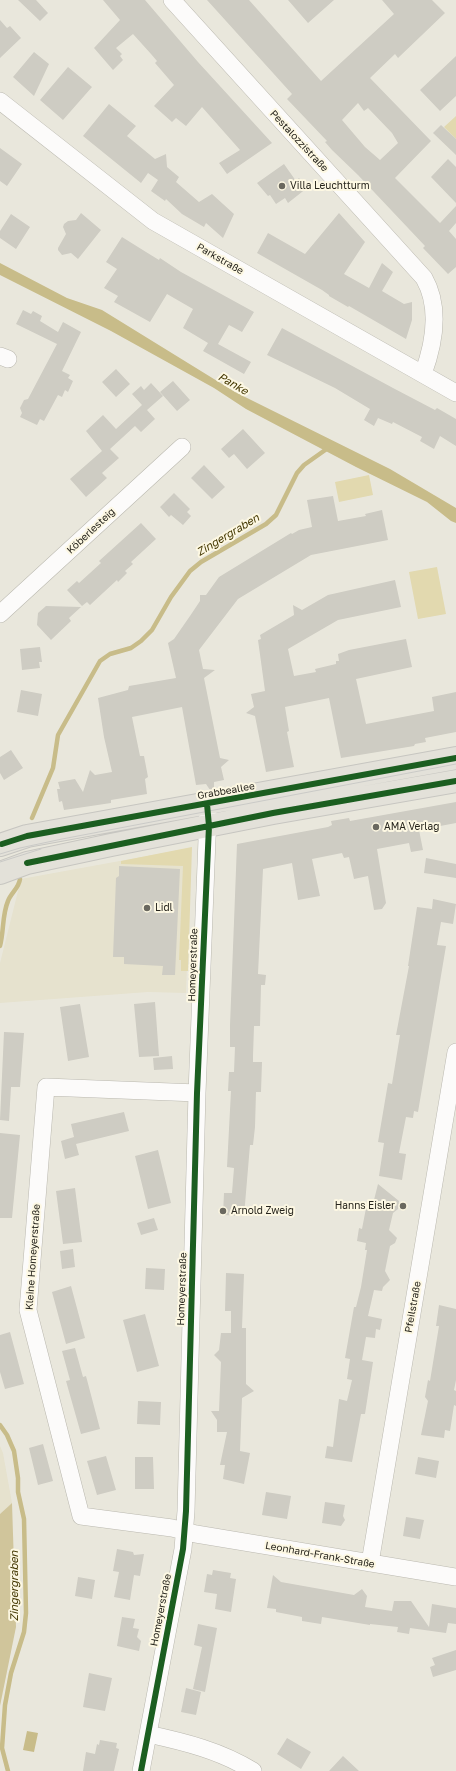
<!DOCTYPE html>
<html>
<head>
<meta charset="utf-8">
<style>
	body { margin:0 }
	canvas { display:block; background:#e9e7dc }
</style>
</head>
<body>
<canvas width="456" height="1771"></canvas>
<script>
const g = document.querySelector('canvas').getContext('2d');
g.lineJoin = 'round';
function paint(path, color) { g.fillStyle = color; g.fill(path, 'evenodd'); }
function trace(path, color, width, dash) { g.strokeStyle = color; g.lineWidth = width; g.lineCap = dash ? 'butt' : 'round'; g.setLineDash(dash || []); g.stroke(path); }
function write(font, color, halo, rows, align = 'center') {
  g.font = font + ' "Golos Text",sans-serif'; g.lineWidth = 4; g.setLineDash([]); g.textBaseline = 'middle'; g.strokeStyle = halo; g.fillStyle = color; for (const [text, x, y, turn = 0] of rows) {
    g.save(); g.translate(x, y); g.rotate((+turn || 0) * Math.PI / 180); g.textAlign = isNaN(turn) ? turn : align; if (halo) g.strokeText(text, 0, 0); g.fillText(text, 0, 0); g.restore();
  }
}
paint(new Path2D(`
	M191,848L186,993L148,992L0,1003V963L21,879Z
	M0,1446L3,1453L12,1503L0,1514Z`), '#e6e2ce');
paint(new Path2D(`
	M456,116V139L444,127Z
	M369,475L373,495L339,502L335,482Z
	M437,567L446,614L418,619L409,572Z
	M192,847L188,971H181V960H179L183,866L121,864V861Z`), '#e2d9af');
paint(new Path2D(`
	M12,1503L16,1627L0,1706V1514Z`), '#d0c59b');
paint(new Path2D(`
	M0,263L67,298L102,310L235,392L390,469L456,508V523L451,521L427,502L356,467L246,409L214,388L111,331L0,275Z
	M27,1731L38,1733L34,1752L23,1750Z`), '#c8bc89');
trace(new Path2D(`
	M32,818L53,768L58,735L100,661L110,654L131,648L141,641L152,630L171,597L190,571L201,562L266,524L276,515L297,473L304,465L328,448
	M0,946C4,931 2,915 8,901C11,893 19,888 20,879
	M0,1425L7,1435L14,1451L18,1478V1492L24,1519L26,1613L24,1632L11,1673L5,1705L2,1748L8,1771`), '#c8bc89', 4.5);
paint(new Path2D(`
	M18,0H36L48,13L40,21Z
	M103,0H145L198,62L272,143L227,174L219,163L240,150L202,107L186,126L176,118L172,122L154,106L174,85L155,63L157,61L151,54L133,34L116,48L122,54L120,56L123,60L113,70L94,48L120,20Z
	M207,0H249L321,81L394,14L382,0H432L445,13L398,58L395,54L370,78L431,141L395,178L440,223L456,206V223L449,231L456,239V267L448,274L423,248L425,246L358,175L332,150L325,142L327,141L287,99L292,94ZM358,103L364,111L368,108L392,133L398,143L380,160L365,147L342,120Z
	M288,0H334L308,23Z
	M0,20L7,28L10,26L21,38L0,58Z
	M34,52L49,64L34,96L13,77Z
	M456,56V96L440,111L420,90Z
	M68,67L92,87L63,120L40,100Z
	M109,104L136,126L127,136L155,159L166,154L167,167L179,177L176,182L199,202L212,194L234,214L223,238L206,223L204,227L182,214L166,199L165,201L151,191L158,180L148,173L141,183L83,136Z
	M441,125L456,139V155L433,133Z
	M0,148L22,164L7,186L0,181Z
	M448,159L456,167V203L431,177Z
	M284,164L296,181L299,178L307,188L288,203L285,198L276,204L270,195L268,196L257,183Z
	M81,213L101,230L78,259L71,253L62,255L58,250V248L66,234L63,227L64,224L68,221L76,220Z
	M339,213L365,242L344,274L369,288L382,263L393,272L382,291L404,304L412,302V320L406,339L349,306L348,307L329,296V295L322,290L257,253L268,233L305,254Z
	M11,214L30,227L16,249L0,238V231Z
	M122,237L146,252L159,260L160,258L181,272L254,312L242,332L229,325L218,344L251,362L244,374L203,351L208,343L183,328L193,309L167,294L150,322L114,302L118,296L104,288L117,269L106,262Z
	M23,310L31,314L33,311L42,316L40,321L58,332L63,322L81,332L62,371L70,375L68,378L73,381L68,392L65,390L62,397L58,395L44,421L40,419L37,425L20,417L22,413L20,408L24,400L28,399L57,344L16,324Z
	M282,328L393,388L435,410L437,408L456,419V446L440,436L434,449L420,441L422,437L393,422L392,424L378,418L374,426L364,420L370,409L335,388L267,355Z
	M116,369L130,384L116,397L102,382Z
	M173,381L190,400L177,411L160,392Z
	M151,383L163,396L147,410L155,419L141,432L135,426L110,449L119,458L102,473L107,478L86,497L70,479L102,451L86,431L103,415L116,429L142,405L132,394L141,386L144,390Z
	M243,429L265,453L247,469L234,454L229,458L221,449Z
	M204,465L225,487L212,499L191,478Z
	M174,493L190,509L187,512L191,516L183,525L171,515L169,517L160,507Z
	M333,496L338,521L366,516L365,514L382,510L388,540L311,555L238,599L199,650L203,669L215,670L204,678L220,758L229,760L221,767L224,780L214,782V789L210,790L206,784L196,785L182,707L132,717L140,756H144L148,777L145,779L147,794L111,800V803L64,810L62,801L59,802L57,789H60L58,782L75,779L83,792L90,770L95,775L112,772L104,737L98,698L128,690L129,686L176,678L168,643L174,639L190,616L200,601V595H206L219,577L291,533L292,534L299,530L312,527L307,500Z
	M141,523L156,539L131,562L133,564L125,571L127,573L118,582L117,580L90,605L87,602L82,606L67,590L77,581L79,583L101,563L99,561Z
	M395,580L401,607L338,620L288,649L294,676L316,672L315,669L336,664V661H339L338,654L349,650L406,639L412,667L356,679L366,724L434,711L432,697L456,692V732L425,738L426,742L415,744L414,746L341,758L329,698L285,707L289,731L287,732L294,767L266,772L255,716L246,713L254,707L251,694L265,691L258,640L261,639L260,635L294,615L293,605L302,610L328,595Z
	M46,606L81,607L69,618L71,621L51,640L37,625L38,613Z
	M40,647L42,662H39L40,668L22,670L20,649Z
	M21,690L42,694L38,716L17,712Z
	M11,750L23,768L4,780L0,773V757Z
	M456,802V823L419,830L423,850L411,852L409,843L377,849L386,903L382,909L374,910L368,876L354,879L349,857L344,858L342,853L312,859L320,896L298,900L292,863L263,869L258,974L266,975L265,985H261L260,1026H254L253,1056V1062H262L261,1092H256L255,1127L253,1145H250L244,1216L223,1215L224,1193H232L234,1168L227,1167L231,1091H228L229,1072H234L235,1047H230V1025L237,844L328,827L332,825L331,821L349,818L350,821Z
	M426,858L456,864V878L424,873Z
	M119,866L180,869L175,975H162L163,966L124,964V957H113L116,878L119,876Z
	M433,899L456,904L453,924L441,922L437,945L446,946L418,1112L414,1111L413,1118L406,1117L399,1153L406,1154L402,1180L379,1176L384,1143L378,1142L388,1083L392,1084L400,1035H396L409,966H408L417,907L432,909Z
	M155,1002L159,1056L139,1057L134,1004Z
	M80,1004L89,1057L68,1061L60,1007Z
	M4,1032L24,1033L20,1087H11L9,1121L0,1120Z
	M172,1056L173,1069L154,1070L153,1058Z
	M124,1112L129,1131L76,1144L79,1155L65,1159L61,1141L74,1137L71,1124Z
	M0,1133L20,1135L12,1218H0Z
	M158,1150L171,1203L148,1209L135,1156Z
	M378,1184L399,1201L398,1209L393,1213L389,1230L397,1238L395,1243L390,1246L385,1271L390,1280L383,1287L382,1291L374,1290L368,1316L382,1319L380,1330L376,1329L375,1338L366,1337L362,1360L373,1362L365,1414H361L352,1462L325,1458L327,1446L333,1447L339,1399L347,1401L352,1380L347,1379L350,1359L345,1358L354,1307H356L361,1287L367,1250H365L366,1243L357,1241L359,1228L362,1229L367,1203L373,1204Z
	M75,1188L82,1242L63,1244L56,1191Z
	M154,1218L158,1230L141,1235L137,1223Z
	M73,1249L75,1267L62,1269L60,1251Z
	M146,1268L165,1269L164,1290L145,1289Z
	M226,1273L244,1274L242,1328H246V1384L254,1391L242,1398L240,1451L250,1453L244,1484L223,1479L225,1465H220L227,1432H217V1420L211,1411H219L221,1362L214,1355L219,1350L221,1333H231V1311H225Z
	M71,1286L85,1338L66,1344L52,1292Z
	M439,1305L456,1309V1380L454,1390L456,1391V1406L454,1405L450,1431L445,1430L444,1438L421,1435L428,1401L425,1397L428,1380L430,1381L439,1326H436Z
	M145,1314L159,1366L137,1372L123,1320Z
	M10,1332L24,1384L5,1389L0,1372V1335Z
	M75,1348L83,1377L86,1376L100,1429L81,1434L66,1381L70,1380L62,1351Z
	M138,1401L161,1402L160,1425L137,1424Z
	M43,1444L53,1481L38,1485L29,1448Z
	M106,1456L116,1490L97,1495L87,1461Z
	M135,1457H153L154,1489H135Z
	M418,1457L439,1461L436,1478L415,1474Z
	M266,1492L291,1496L287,1519L262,1515Z
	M325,1502L345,1505L343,1516L345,1520L341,1526L322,1523Z
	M406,1517L424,1520L420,1539L403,1536Z
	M117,1549L133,1552L134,1555L144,1554L140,1576L134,1575L130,1600L114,1597L119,1572L113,1571Z
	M213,1570L231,1573L230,1578L236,1579L231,1612L215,1609L217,1594L204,1592L207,1574L212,1575Z
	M273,1575L281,1582L354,1595L362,1589L367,1596L365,1607L392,1611L394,1601H411L429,1627L432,1604L456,1608V1624L448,1623L446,1633L410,1628L409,1634L397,1632L398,1627L370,1624V1625L322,1617L321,1624L302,1621V1617L276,1612V1609L267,1608Z
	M78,1577L95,1580L92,1599L75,1596Z
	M122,1617L135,1619L133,1628L139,1629L137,1637L141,1641L139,1651L117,1646Z
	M198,1624L217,1628L205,1692L193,1689L202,1647L194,1645Z
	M456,1650V1670L433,1677L430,1667L435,1665L432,1658Z
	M89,1673L112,1678L105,1711L83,1707Z
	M186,1688L201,1692L196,1715L181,1712Z
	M287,1738L311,1752L301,1769L277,1754Z
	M100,1740L117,1743L116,1748L119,1749L114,1771H83L86,1752L95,1754L97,1744L99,1745Z
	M343,1756L359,1771H329Z`), '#ceccc3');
const street = new Path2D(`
	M172,0L424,278C441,308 434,344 423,374
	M0,101L153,221L456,393
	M0,356L8,359
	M0,614L182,447
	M197,1093L46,1087L28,1310L81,1516L172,1528L196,1534L456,1577
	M370,1563L456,1052
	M148,1734C185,1742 221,1751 253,1771
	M141,1771L183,1549L186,1511L197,1093L208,814`);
const primary = new Path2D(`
	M0,845L27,836L456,758
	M0,873L27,863L111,845L273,813L456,781`);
trace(street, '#bab8af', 18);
trace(primary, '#c7c6c1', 24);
trace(street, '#fcfbfa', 17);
trace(primary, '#e3e1d9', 22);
trace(new Path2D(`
	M0,854L20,848L62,839L456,764
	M0,862L41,849`), '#cacac7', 1);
trace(new Path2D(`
	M2,844L27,836L456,758
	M27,863L273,813L456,781
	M141,1771L183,1549L186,1511L197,1093L209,826L207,804`), '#1b5e20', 6);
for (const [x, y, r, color] of [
	[282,186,4,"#6a685f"],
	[376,827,4,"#6a685f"],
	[147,908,4,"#6a685f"],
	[403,1206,4,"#6a685f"],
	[223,1211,4,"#6a685f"]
]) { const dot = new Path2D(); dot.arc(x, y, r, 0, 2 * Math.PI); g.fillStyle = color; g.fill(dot); trace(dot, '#fdf8e3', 1.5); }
write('10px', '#26241c', '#fdf8e3', [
	["Pestalozzistraße",299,141,47],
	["Parkstraße",220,259,30],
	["Köberlesteig",91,531,-43],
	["Grabbeallee",226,791,-10],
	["Homeyerstraße",193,965,-88],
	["Kleine Homeyerstraße",33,1257,-86],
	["Homeyerstraße",182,1289,-88],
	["Pfeilstraße",413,1307,-80],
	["Leonhard-Frank-Straße",320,1555,10],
	["Homeyerstraße",161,1610,-79]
]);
write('10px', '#26241c', '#fdf8e3', [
	["Villa Leuchtturm",290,186],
	["AMA Verlag",384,827],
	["Lidl",155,908],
	["Hanns Eisler",395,1206,"right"],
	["Arnold Zweig",231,1211]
], 'left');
write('italic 11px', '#433700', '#fdf8e3', [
	["Panke",233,384,30],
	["Zingergraben",228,535,-31],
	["Zingergraben",15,1586,-90]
]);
</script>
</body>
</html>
